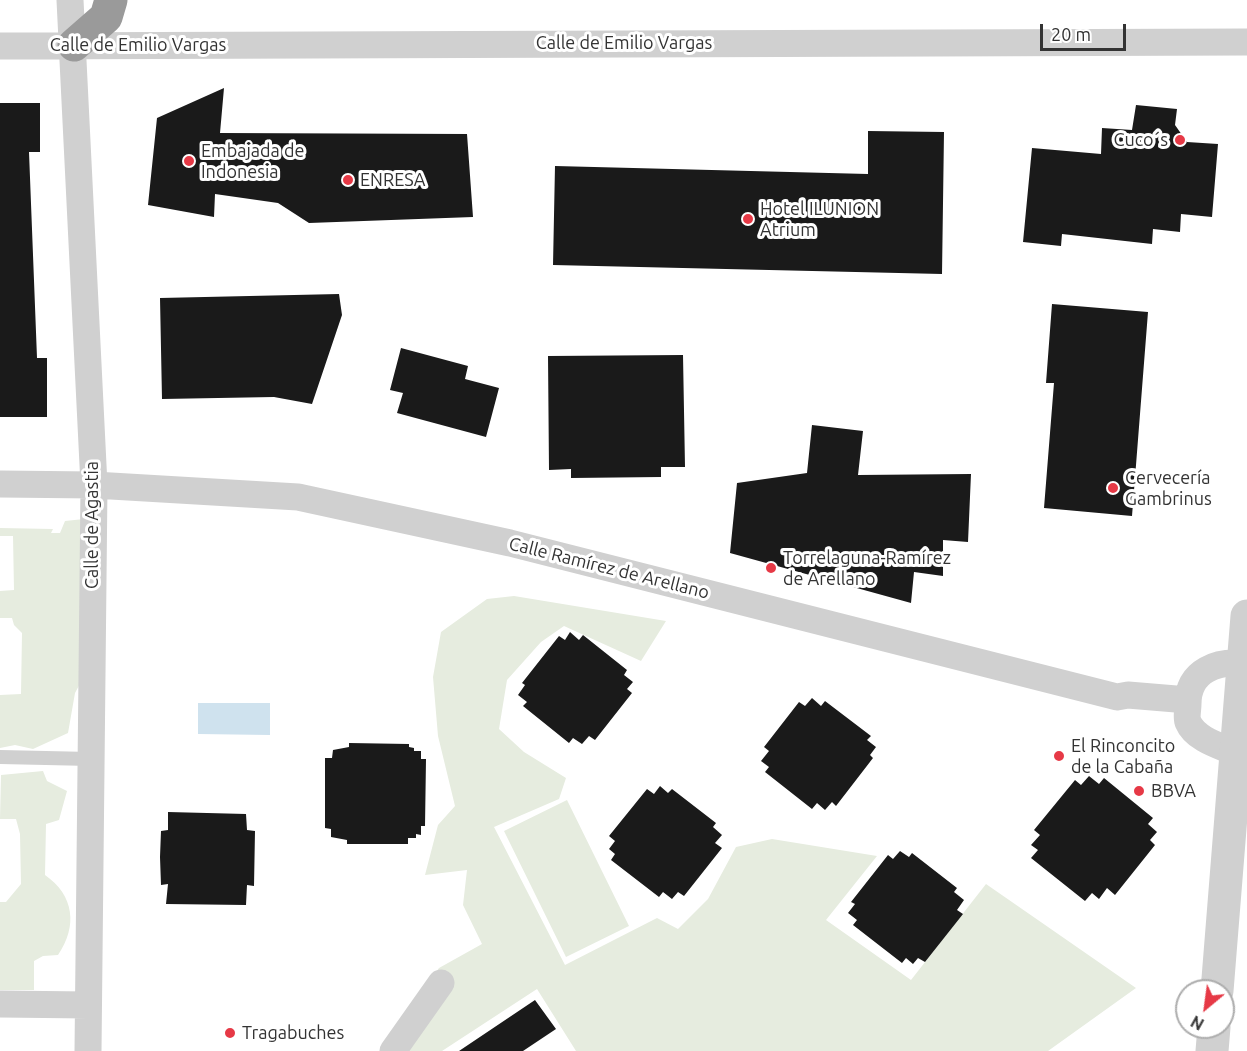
<!DOCTYPE html>
<html>
<head>
<meta charset="utf-8">
<style>
	body { margin:0 }
	#map { position:relative; width:1247px; height:1051px; overflow:hidden; background:#fff; font-family:Ubuntu,sans-serif }
	canvas { display:block }
	.north { position:absolute; left:1175px; top:979px; width:60px; height:60px; box-sizing:border-box; background:#fff; border:2px solid #adadad; border-radius:50%; rotate:209deg; font-size:16px; font-weight:700; line-height:24px; text-align:center; color:#333 }
	.north::after { content:''; display:block; margin:auto; width:21px; height:27px; background:#e63946; clip-path:polygon(50% 0,100% 100%,50% 72%,0 100%) }
	.scale { position:absolute; left:1040px; top:24px; width:86px; height:27px; box-sizing:border-box; border:3px solid #333; border-top:0; padding-left:8px; font-size:18px; line-height:21px; white-space:nowrap; color:#333; -webkit-text-stroke:4px #fff; paint-order:stroke }
</style>
</head>
<body>
<div id="map">
<canvas width="1247" height="1051"></canvas>
<div class="north">N</div>
<div class="scale">20 m</div>
</div>
<script>
const g = document.querySelector('canvas').getContext('2d');
g.lineJoin = 'round';
function paint(path, color) { g.fillStyle = color; g.fill(path, 'evenodd'); }
function trace(path, color, width, dash) { g.strokeStyle = color; g.lineWidth = width; g.lineCap = dash ? 'butt' : 'round'; g.setLineDash(dash || []); g.stroke(path); }
function write(font, color, halo, rows, align = 'center') {
  g.font = font + ' Ubuntu,sans-serif'; g.lineWidth = 6; g.setLineDash([]); g.textBaseline = 'middle'; g.strokeStyle = halo; g.fillStyle = color; for (const [text, x, y, turn = 0] of rows) {
    g.save(); g.translate(x, y); g.rotate((+turn || 0) * Math.PI / 180); g.textAlign = isNaN(turn) ? turn : align; if (halo) g.strokeText(text, 0, 0); g.fillText(text, 0, 0); g.restore();
  }
}
paint(new Path2D(`
	M84,519L82,680L75,693L68,733L33,749L15,745L0,748V695L21,694L22,633L14,625L12,618H0V591L14,590L13,536H0V528L53,529L51,533H60L65,521Z
	M514,596L666,621L641,661L564,626L541,642L507,680L499,729L524,752L566,778L559,799L494,827L565,965L657,918L678,929L708,899L736,847L772,839L877,856L826,920L911,980L986,884L1136,988L1048,1051H576L537,989L442,1051H387L384,1044L439,968L482,944L463,905L467,870L425,875L438,825L455,806L438,736L433,677L441,632L487,599Z
	M43,771L47,781L67,791L59,820L46,824L45,875C74,895 78,926 58,955L43,956L34,961V990H0V902H6L21,884L20,834L16,819H0L1,775Z
	M567,800L629,926L566,957L504,831Z`), '#e6ecdf');
paint(new Path2D(`
	M198,703H270V735L198,734Z`), '#cfe2ee');
paint(new Path2D(`
	M224,88L220,133L467,134L473,217L309,223L278,203L215,194L214,217L148,205L157,118Z
	M0,103H40V152H29L37,358H47V417H0Z
	M1136,105L1177,109L1175,125L1187,142L1218,144L1212,217L1181,214L1180,232L1153,229L1152,244L1062,234L1061,246L1023,242L1032,148L1101,154L1102,128L1132,130Z
	M868,131L944,132L942,274L553,265L555,166L868,174Z
	M339,294L342,315L312,404L274,397L162,399L160,298Z
	M1052,304L1148,312L1132,516L1044,508L1054,383H1046Z
	M401,348L468,366L465,379L499,388L486,437L397,413L403,393L390,390Z
	M683,355L685,467H661V477L571,478V469L549,470L548,356Z
	M812,425L863,431L858,475L971,474L968,542L943,540V576L914,572L911,603L730,553L737,483L807,473Z
	M570,632L579,640L583,635L627,670L624,675L633,682L627,689L632,693L595,740L589,736L582,744L573,738L569,743L523,706L527,702L518,695L525,685L522,683L559,636L565,640Z
	M812,698L821,706L825,701L871,736L867,740L876,747L870,755L873,758L836,806L832,802L825,810L817,803L812,809L765,772L769,767L761,761L769,751L764,747L799,702L805,706Z
	M349,743L409,744V747L414,748V751H421V759H426L425,826H421V835L416,834V838H408V844H347V840L331,837V829L325,828V758H332L333,750L349,747Z
	M1089,776L1099,784L1104,778L1153,818L1148,824L1157,832L1150,840L1155,845L1115,895L1107,888L1099,899L1092,893L1085,901L1031,858L1038,850L1031,845L1040,835L1034,830L1075,780L1081,785Z
	M660,786L668,793L672,789L716,823L713,827L722,835L715,843L722,848L684,896L678,892L672,899L663,892L659,897L611,860L615,854L609,849L615,841L609,836L647,789L654,794Z
	M168,812L246,814L247,830L255,831L254,886L247,885L246,905L166,904L168,884L161,885L160,857L161,831L168,830Z
	M900,851L909,857L912,853L957,888L954,892L964,900L957,910L963,914L925,962L918,958L913,964L906,958L902,963L853,925L857,920L848,913L855,904L851,902L888,855L893,859Z
	M535,1000L556,1029L523,1051H459Z`), '#1a1a1a');
trace(new Path2D(`
	M0,757L91,759`), '#d0d0d0', 14);
trace(new Path2D(`
	M70,0L94,485L88,1051
	M0,46L1247,42
	M0,484L94,485L298,497L510,543L1117,697L1128,695L1188,700
	M1247,664C1218,660 1188,670 1188,704C1188,709 1186,718 1188,722C1195,739 1220,746 1234,752L1247,749
	M0,1004L88,1005
	M393,1051L441,983`), '#d0d0d0', 27);
trace(new Path2D(`
	M1217,991L1247,616
	M1212,1051L1214,1027`), '#d0d0d0', 33);
trace(new Path2D(`
	M74,45L106,17L111,0`), '#9a9a9a', 33);
for (const [x, y, r, color] of [
	[1180,140,6,"#e63946"],
	[189,161,6,"#e63946"],
	[348,180,6,"#e63946"],
	[748,219,6,"#e63946"],
	[1113,488,6,"#e63946"],
	[771,568,6,"#e63946"],
	[1059,756,6,"#e63946"],
	[1139,791,6,"#e63946"],
	[230,1033,6,"#e63946"]
]) { const dot = new Path2D(); dot.arc(x, y, r, 0, 2 * Math.PI); g.fillStyle = color; g.fill(dot); trace(dot, '#fff', 2); }
write('18px', '#333', '#fff', [
	["Calle de Emilio Vargas",624,43],
	["Calle de Emilio Vargas",138,45],
	["Calle de Agastia",92,525,-90],
	["Calle Ramírez de Arellano",609,568,14]
]);
write('18px', '#333', '#fff', [
	["Cuco´s",1168,140,"right"],
	["Embajada de",201,151],
	["Indonesia",201,172],
	["ENRESA",360,180],
	["Hotel ILUNION",760,209],
	["Atrium",760,230],
	["Cervecería",1125,478],
	["Gambrinus",1125,499],
	["Torrelaguna-Ramírez",783,558],
	["de Arellano",783,579],
	["El Rinconcito",1071,746],
	["de la Cabaña",1071,767],
	["BBVA",1151,791],
	["Tragabuches",242,1033]
], 'left');
</script>
</body>
</html>
